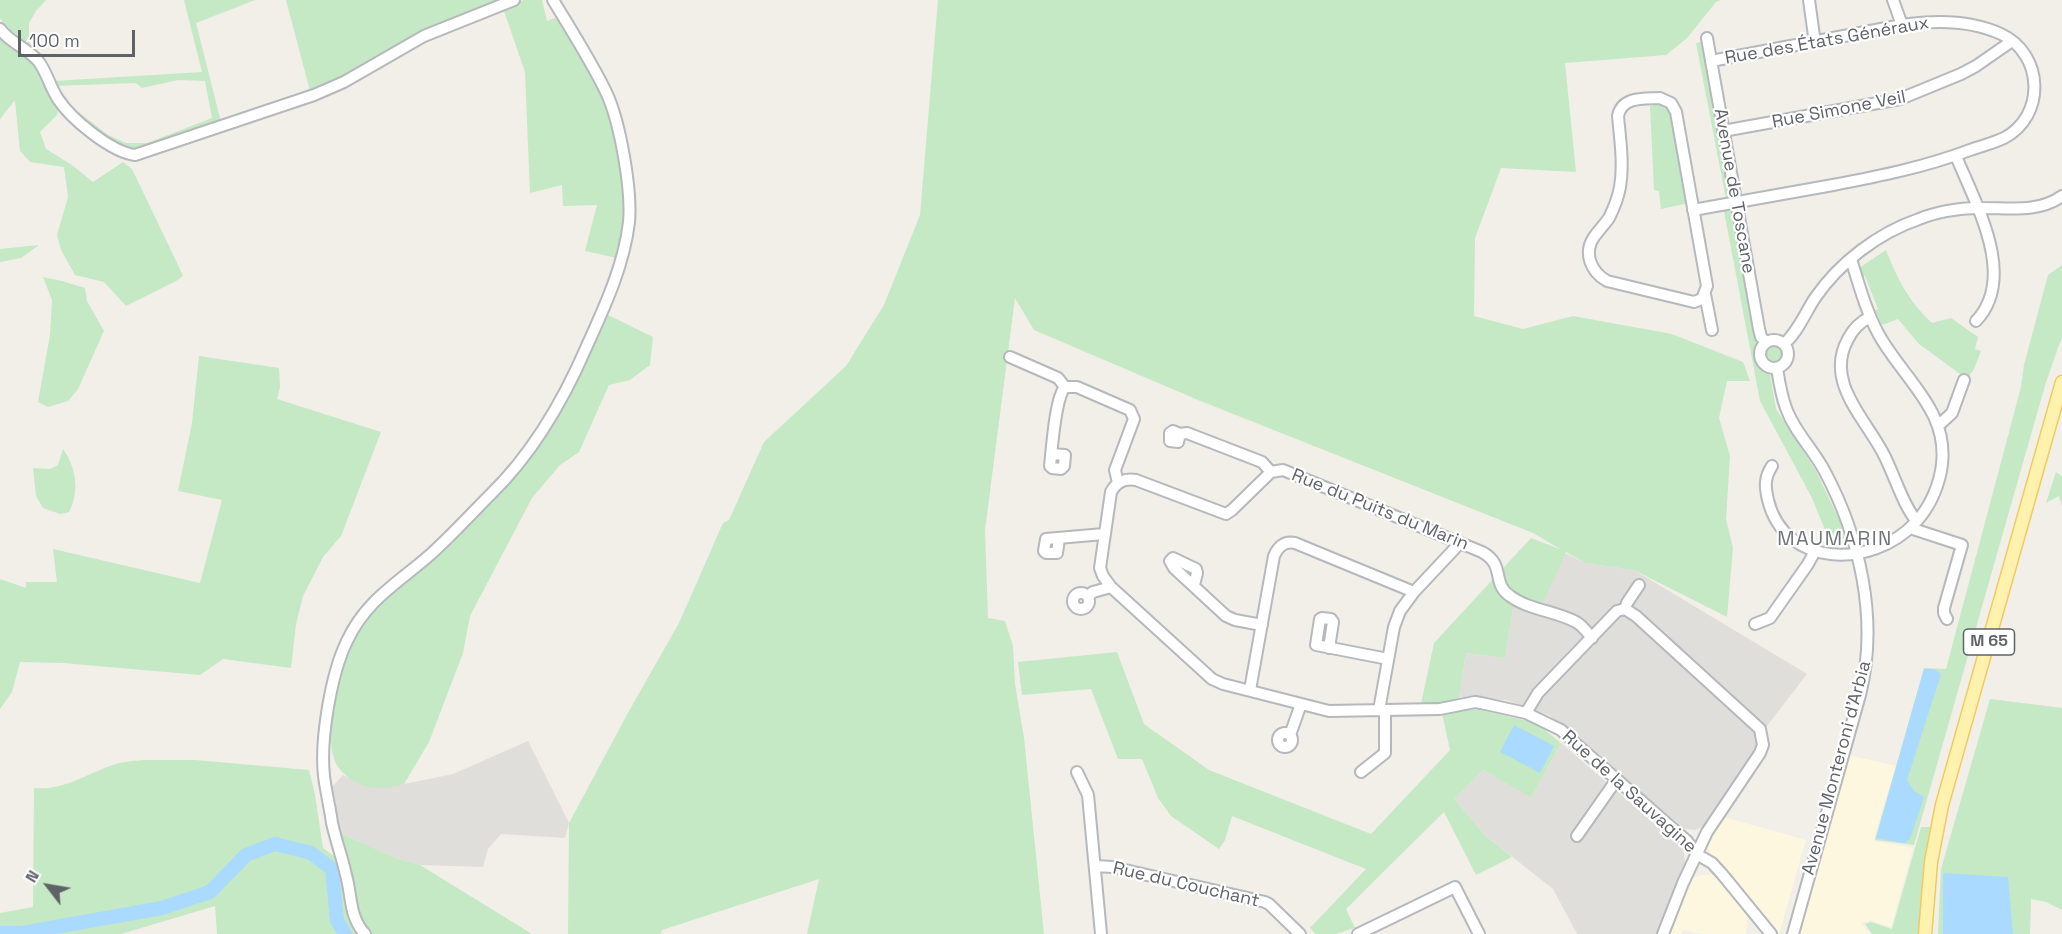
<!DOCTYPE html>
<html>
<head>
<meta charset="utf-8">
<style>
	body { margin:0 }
	#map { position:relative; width:2062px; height:934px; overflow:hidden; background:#f1efe8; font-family:"Space Grotesk",sans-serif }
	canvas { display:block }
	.north { position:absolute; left:18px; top:856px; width:60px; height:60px; -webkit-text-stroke:4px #fff; paint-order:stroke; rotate:301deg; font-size:16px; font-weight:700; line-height:24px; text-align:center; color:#5f6368 }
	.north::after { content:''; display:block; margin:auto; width:21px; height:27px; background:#5f6368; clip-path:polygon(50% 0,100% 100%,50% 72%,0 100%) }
	.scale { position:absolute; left:18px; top:30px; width:117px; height:27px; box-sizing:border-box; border:3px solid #5f6368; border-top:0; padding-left:8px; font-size:18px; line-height:21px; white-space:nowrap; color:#5f6368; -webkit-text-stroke:4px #fff; paint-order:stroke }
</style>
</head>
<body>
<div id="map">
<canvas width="2062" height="934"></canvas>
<div class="north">N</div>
<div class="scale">100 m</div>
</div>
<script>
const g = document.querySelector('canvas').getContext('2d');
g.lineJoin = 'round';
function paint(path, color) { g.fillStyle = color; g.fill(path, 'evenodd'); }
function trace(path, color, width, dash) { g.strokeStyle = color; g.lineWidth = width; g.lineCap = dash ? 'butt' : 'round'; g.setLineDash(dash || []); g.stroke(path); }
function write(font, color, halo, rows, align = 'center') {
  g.font = font + ' "Space Grotesk",sans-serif'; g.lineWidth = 4.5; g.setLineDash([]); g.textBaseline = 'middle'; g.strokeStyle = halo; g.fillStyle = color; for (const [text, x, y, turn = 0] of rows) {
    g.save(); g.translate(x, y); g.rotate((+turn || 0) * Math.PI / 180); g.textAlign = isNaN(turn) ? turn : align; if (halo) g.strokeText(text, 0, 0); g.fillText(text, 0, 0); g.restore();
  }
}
paint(new Path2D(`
	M1848,755L1896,766L1873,841L1913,848L1891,927L1870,920L1861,923L1870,934H1798Z
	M1727,818L1806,840L1779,934L1713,857L1708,847L1718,824Z
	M1701,875H1712L1717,877L1747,915L1748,917L1746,934H1703L1683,930L1681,934H1670L1691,879Z`), '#fef7e0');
paint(new Path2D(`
	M1565,553L1585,563L1634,570L1807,674L1767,726L1755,749L1706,824L1696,830L1685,829L1549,715L1506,700L1459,697L1466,653L1505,658L1513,608Z
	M528,741L569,823L565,838L501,834L488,849L483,867L420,865L396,858L340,833L331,788L343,775L357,782L377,788L404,784L453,774Z
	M1561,743L1683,848L1686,867L1656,934H1577L1553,889L1486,836L1454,799L1483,770L1531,798Z`), '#e0deda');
paint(new Path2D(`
	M0,0H46L36,11L29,23V42L58,110L57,115L40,132L46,149L72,165L93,182L123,162L132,169L179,267L183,276L176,281L126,306L104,282L75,275L61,250L57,235L68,197L64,167L30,162L20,151L15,100L0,119V25L3,23L0,18Z
	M184,0H255L196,23L221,122L129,152C103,139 75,117 58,94H63L72,107L108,135L126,143H147L212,118L205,81L178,80L142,88L136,83L55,86L54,81L202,72Z
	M286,0H505L350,75L310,91Z
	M524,0H542L547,21L555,18L562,20L604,99L619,151L627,197L625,225L617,258L585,251L597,205L563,206L562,185L530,193L525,72L503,8Z
	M938,0H1721L1716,2L1687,38L1666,55L1565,63L1576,172L1501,168L1475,238L1474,316L1523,329L1573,316L1672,334L1743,362L1750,381H1727L1719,418L1730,456L1726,519L1733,548L1727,617L1634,570L1585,563L1566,552L1543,602L1513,608L1505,658L1466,653L1459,697L1465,709L1480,710L1536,723L1561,743L1531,798L1483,770L1454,799L1486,836L1512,857L1476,875L1444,812L1346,909L1355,928L1335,934H1316L1310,928L1366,869L1232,816L1225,840L1219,849L1171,816L1158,798L1142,759H1118L1091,689L1022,695L1018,662L1117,652L1144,724L1209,770L1371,834L1450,750L1442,713L1421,704L1434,643L1531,538L1562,550L1533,533L1198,400L1034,330L1015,298L985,530L988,618L1005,621L1013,646L1015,684L1024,738L1044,934H807L819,879L662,930L661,934H568L569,823L629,711L679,623L723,523L729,520L764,442L846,366L884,305L920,215Z
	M1701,42L1731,195L1726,199L1696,43Z
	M1661,104L1672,107L1688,203L1661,209L1659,191L1654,190L1650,106Z
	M1731,210L1756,343C1755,359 1757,366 1770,375L1776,409L1816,471L1851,545L1832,547L1812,498L1760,401L1724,211Z
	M39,245L21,258L0,262V249Z
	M1886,250C1897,278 1909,302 1932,323L1951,318L1978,337L1975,349L1981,351L1974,369L1967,379L1919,344L1898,319L1882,325L1875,310L1878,309L1865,276L1862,277L1859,268Z
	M2062,265V337L2046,382L1914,845L1875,840L1924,668L1946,669L2021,387L2024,365L2048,275Z
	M43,277L62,281L85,288L87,301L104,331L78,389L68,401L48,407L38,402L50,335L52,300Z
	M608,315L653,337L650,365L630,380L609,385L579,452L560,465L532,498L470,616L463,653L429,742L404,784C396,786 385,789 377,788C358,787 337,774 333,755C325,719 347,637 374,610C386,598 402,587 416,575C463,533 509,488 545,436C571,399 589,356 608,315Z
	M1764 353a10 10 0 1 1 20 0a10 10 0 1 1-20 0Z
	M199,356L279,368L280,387L277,399L381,432L341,536L323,557L303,596L296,624L291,668L223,659L200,675L63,663L20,662L12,692L0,709V579L26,588V582H57L53,549L200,583L222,500L178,491L192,423Z
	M63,449C76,467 80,492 69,512L60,514L43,508L36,496L33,468L50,469L58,465Z
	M2056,472L2062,476V506L2059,496L2046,503Z
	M1990,699L2062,708V910L2046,902L2031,899L2030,934H1938L1941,869Z
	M143,760H195L309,770L315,795L323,848L334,856L345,855L340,833L396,858L420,865L532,934H217L215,906L121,934H0V913L33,907L34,788C62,791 85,775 110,766C120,762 132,761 143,760Z
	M1921,827H1930L1923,872L1919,934H1872L1865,924L1871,922L1892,929Z`), '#c5e8c5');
paint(new Path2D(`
	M1924,669H1934L1941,674L1907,780L1914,791L1924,797L1910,839L1904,843L1876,838Z
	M1514,725L1554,746L1540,773L1500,752Z
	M1943,873L2008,877L2013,934H1943Z`), '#aadaff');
trace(new Path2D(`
	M0,933H22L162,908L210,892L246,855L275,844L311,853L332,869L337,920L345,934`), '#aadaff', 14);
const minor = new Path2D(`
	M1809,0L1815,43
	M1893,0L1902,25
	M0,29C10,43 28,48 39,62C47,73 50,87 58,99C71,119 111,152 135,155L314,95L344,82L424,36L514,0
	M1707,38L1759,329L1761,337L1766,342
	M1660,98L1671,103L1676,112L1707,286L1702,299L1694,302L1607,281C1591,272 1583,253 1594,237C1599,230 1604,225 1609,218C1614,208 1618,198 1620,187C1624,164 1620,139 1618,116C1622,96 1644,99 1660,98Z
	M1723,131L1900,99L1961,74L1976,66L2012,41
	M1956,156C1975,203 2018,277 1976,321
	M1693,210C1740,202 1786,193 1833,185C1880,176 1925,167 1970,150C1981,146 1994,143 2004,138C2046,116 2044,54 2001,34C1971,20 1935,20 1902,25L1711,61
	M1705,294L1712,330
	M1870,317C1860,322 1853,329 1848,339C1824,382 1866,419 1884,455C1894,474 1904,508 1917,521
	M1760 354a14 14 0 1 1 28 0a14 14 0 1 1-28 0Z
	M1784,344C1798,332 1805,313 1815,298C1839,263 1878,233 1919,219C1936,212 1959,208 1977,208C2006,207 2037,214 2062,196
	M1010,357L1058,378L1065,387H1077L1130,410L1134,419L1115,470L1118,483
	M1777,368C1779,381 1781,395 1786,408C1794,431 1812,448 1824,470C1860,537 1879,620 1860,695L1793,934
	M1939,425L1952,413L1964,380
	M1180,434L1178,442L1170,441V433L1173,431L1180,434L1187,433L1262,462L1271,472
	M1051,454L1065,455L1064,466L1061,469L1052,468L1050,466C1052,449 1055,398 1065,387
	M1772,466C1764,478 1765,487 1768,500C1785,569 1873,568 1915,523C1929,508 1937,491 1941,471C1952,413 1905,381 1879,335C1866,311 1859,285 1851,259
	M1910,528L1962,545L1944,608V613L1947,619
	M1059,539L1057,553H1046L1044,551L1046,539L1104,534
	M1194,585L1197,573L1196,569L1173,558L1170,561L1174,568L1226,616L1235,620L1262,625
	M1073 601a8 8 0 1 1 16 0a8 8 0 1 1-16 0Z
	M1088,596L1093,592L1111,587
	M1625,609L1627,603L1639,585
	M1755,624L1770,618L1808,564L1815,551
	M1592,638C1587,632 1582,625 1576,622C1556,611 1529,610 1510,596C1491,583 1506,565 1482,552L1283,470L1271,472L1232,510L1226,514L1136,480C1125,478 1116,482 1111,492L1100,568L1103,576L1111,587L1212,679L1223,684L1329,711L1440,709L1475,702L1481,703L1526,713L1561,730L1575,743L1687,841L1698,855L1712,863L1722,874L1771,934
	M1329,648L1333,622L1331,619L1322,618L1320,619L1316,645L1388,659
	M1250,690L1274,556C1278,547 1284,541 1295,543L1414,592
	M1379,710L1394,627L1400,611L1414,592L1460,543
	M1526,713L1538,693L1617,611L1625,609L1636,616L1760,729L1763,745L1760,753L1707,832L1683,883L1663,934
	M1278 740a7 7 0 1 1 14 0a7 7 0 1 1-14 0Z
	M1290,735L1301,704
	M1077,772L1088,795L1101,934
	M1361,772L1385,753V710
	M1577,836L1617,779
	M1096,866L1112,867L1265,902L1269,904L1300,934
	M365,934C349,917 352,896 346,875C342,857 336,841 332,823C330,808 326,792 324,776C320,739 331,674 347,641C366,600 398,583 431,554C452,535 471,514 491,494C533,453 563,401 586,348C604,308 624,266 629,222C632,190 620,121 606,92C591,61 571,30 553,0
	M1358,934L1455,887L1479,934`);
const major = new Path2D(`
	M1925,934L1931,862L1942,805L2062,382`);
trace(minor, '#b5b8bc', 14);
trace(major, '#f2c960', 15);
trace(minor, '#fff', 10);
trace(major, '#fff2af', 12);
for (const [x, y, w] of [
	[1989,642,51]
]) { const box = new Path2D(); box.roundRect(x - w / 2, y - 13, w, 26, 4.5); g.fillStyle = '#fff'; g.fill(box); trace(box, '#5f6368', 1.5); }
write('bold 16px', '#5f6368', null, [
	["M 65",1989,642]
]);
write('18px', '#5f6368', '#fff', [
	["Rue des États Généraux",1827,41,-10],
	["Rue Simone Veil",1839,110,-11],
	["Avenue de Toscane",1734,191,80],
	["Rue du Puits du Marin",1380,510,22],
	["Avenue Monteroni d'Arbia",1837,768,-75],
	["Rue de la Sauvagine",1629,792,42],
	["Rue du Couchant",1186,885,13]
]);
g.letterSpacing = '1.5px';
write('20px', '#70757a', '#fff', [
	["MAUMARIN",1835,540]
]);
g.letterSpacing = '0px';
</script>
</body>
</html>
